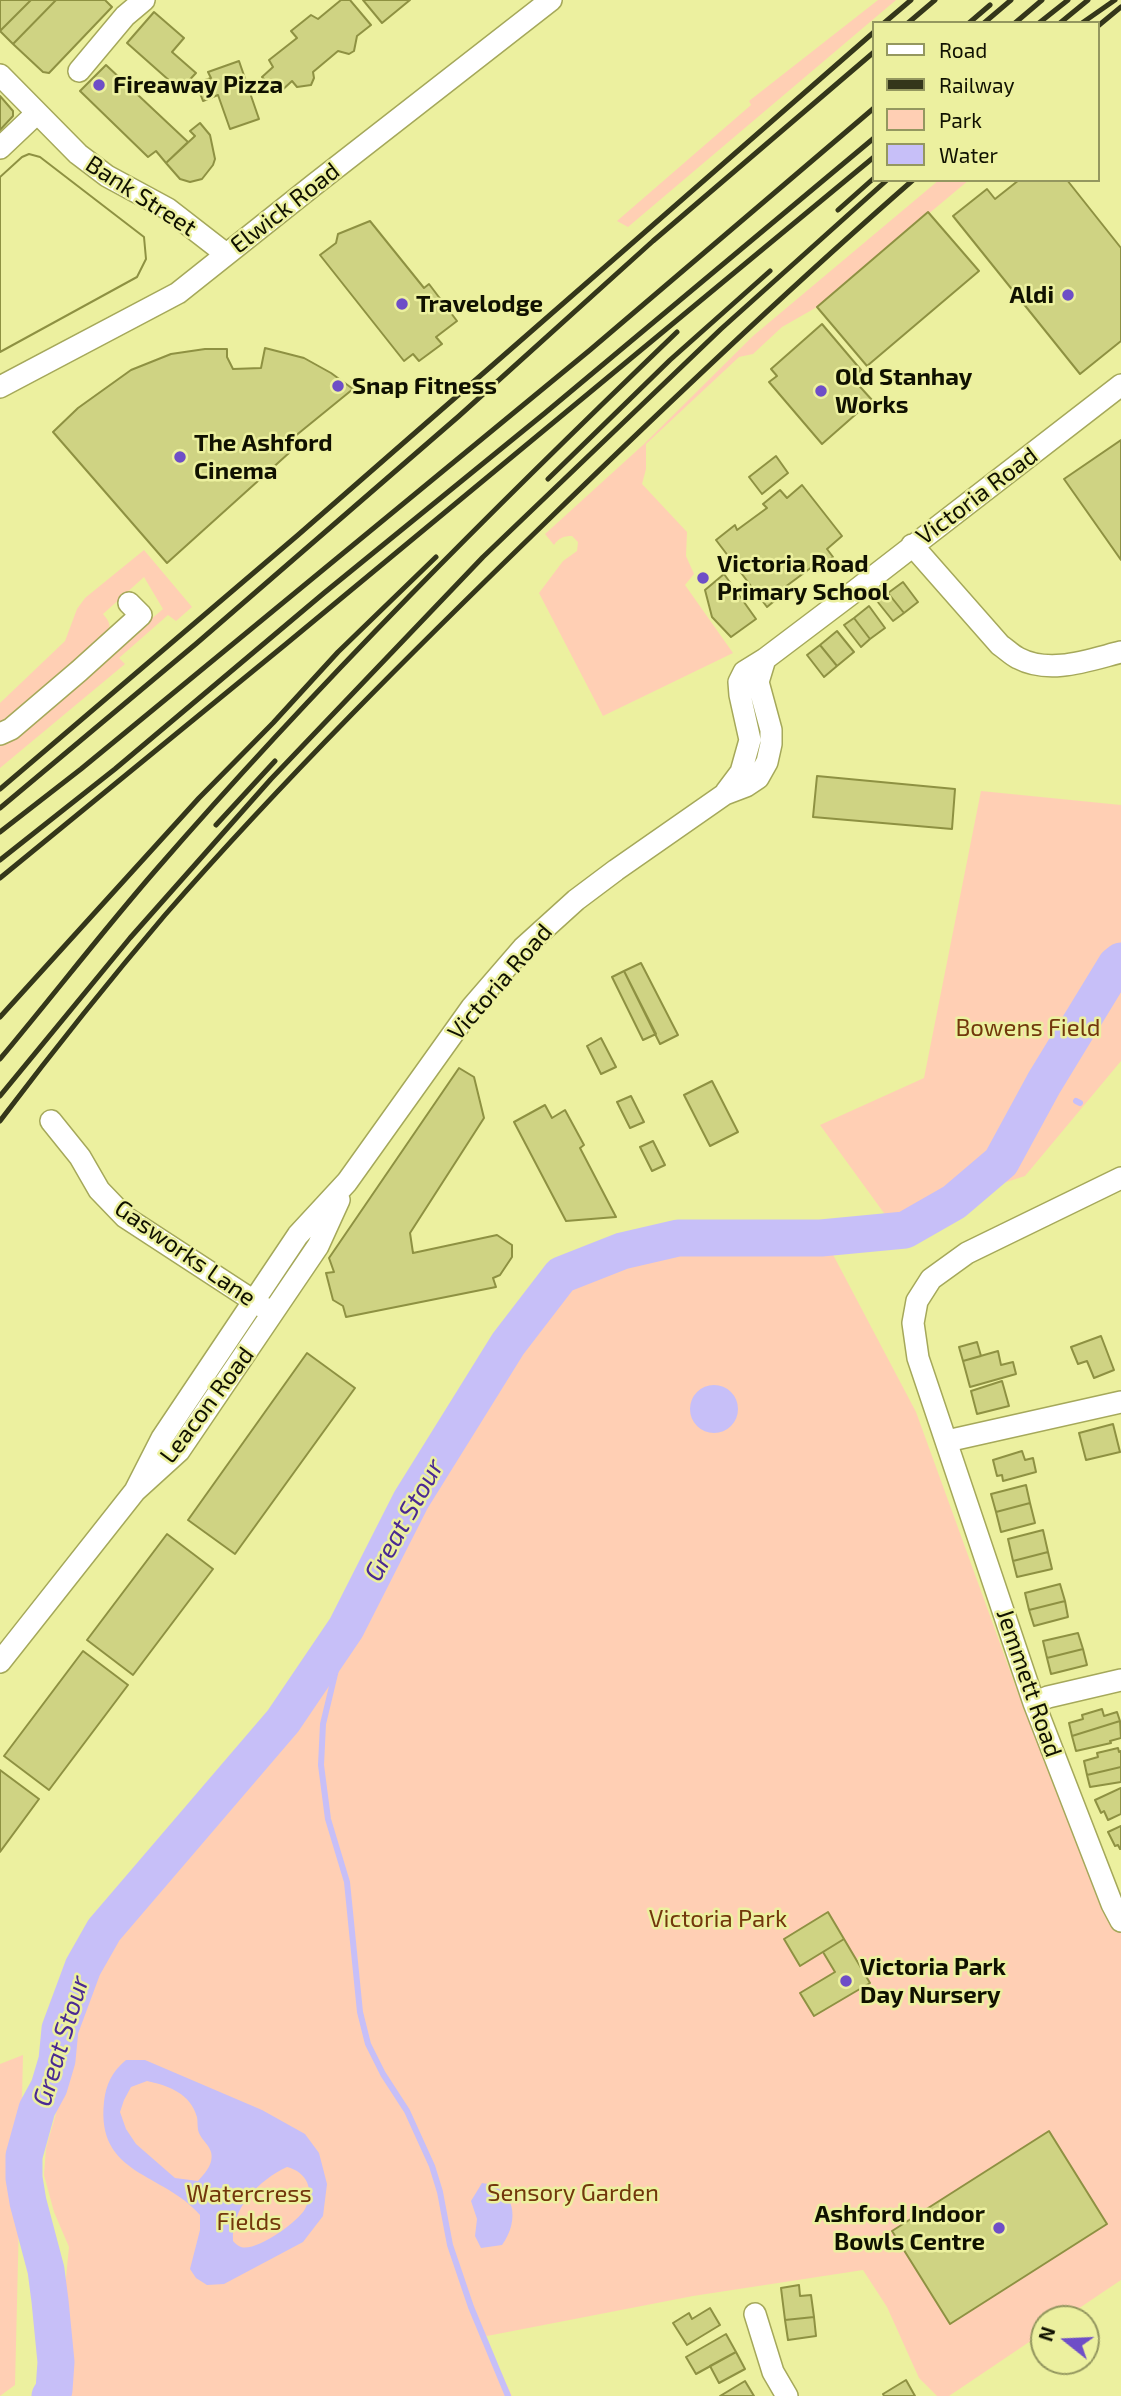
<!DOCTYPE html>
<html>
<head>
<meta charset="utf-8">
<style>
	body { margin:0 }
	#map { position:relative; width:1121px; height:2396px; overflow:hidden; background:#ecf09f; font-family:"Exo 2",sans-serif }
	canvas { display:block }
	.legend { position:absolute; left:872px; top:21px; width:228px; height:161px; box-sizing:border-box; background:#ecf09f; border:2px solid #94975f; margin:0; padding:9px 12px; list-style:none; font-size:21px; color:#101100 }
	.legend li { display:flex; align-items:center; gap:14px; height:35px }
	.legend b { width:35px; border:2px solid #94975f }
	.north { position:absolute; left:1030px; top:2305px; width:70px; height:70px; box-sizing:border-box; background:#ecf09f; border:2px solid #94975f; border-radius:50%; rotate:288deg; font-size:19px; font-weight:700; line-height:28px; text-align:center; color:#101100 }
	.north::after { content:''; display:block; margin:auto; width:24px; height:32px; background:#6e4ec7; clip-path:polygon(50% 0,100% 100%,50% 72%,0 100%) }
</style>
</head>
<body>
<div id="map">
<canvas width="1121" height="2396"></canvas>
<ul class="legend">
<li><b style="height:9px;background:#fff"></b>Road</li>
<li><b style="height:9px;background:#34361a"></b>Railway</li>
<li><b style="height:19px;background:#ffcfb4"></b>Park</li>
<li><b style="height:19px;background:#c7bff8"></b>Water</li>
</ul>
<div class="north">N</div>
</div>
<script>
const g = document.querySelector('canvas').getContext('2d');
g.lineJoin = 'round';
function paint(path, color) { g.fillStyle = color; g.fill(path, 'evenodd'); }
function trace(path, color, width, dash) { g.strokeStyle = color; g.lineWidth = width; g.lineCap = dash ? 'butt' : 'round'; g.setLineDash(dash || []); g.stroke(path); }
function write(font, color, halo, rows, align = 'center') {
  g.font = font + ' "Exo 2",sans-serif'; g.lineWidth = 5; g.setLineDash([]); g.textBaseline = 'middle'; g.strokeStyle = halo; g.fillStyle = color; for (const [text, x, y, turn = 0] of rows) {
    g.save(); g.translate(x, y); g.rotate((+turn || 0) * Math.PI / 180); g.textAlign = isNaN(turn) ? turn : align; if (halo) g.strokeText(text, 0, 0); g.fillText(text, 0, 0); g.restore();
  }
}
paint(new Path2D(`
	M878,0H896L628,227L617,221L751,105L749,101Z
	M939,180H969L817,307L782,327L753,354L739,357L646,444V469L642,484L687,532L686,556L694,574L685,585L733,653L603,716L539,593L563,561L577,551L578,542L572,536C563,536 559,538 554,545L545,534L643,445L753,336Z
	M144,550L192,607L176,621L168,615L119,658L125,664L0,768V744L8,741L163,609L144,577L103,614C111,623 111,627 107,639L0,727V703L65,641L77,609L85,598Z
	M981,791L1121,805V1061L1025,1176L889,1220L820,1125L924,1078Z
	M829,1247L916,1412L1018,1693L1121,1933V2280L1063,2319H1044V2332L949,2396H937L919,2378L887,2307L863,2270L693,2296L487,2336L483,2334L512,2396H64L68,2379L63,2330V2308L69,2247L54,2212L44,2175L46,2148L70,2065L77,2014L87,1986L121,1930L210,1826L268,1764L329,1672L339,1665L380,1573L398,1541L468,1428L545,1309L564,1286L582,1275L625,1261L681,1248Z
	M23,2055L15,2385L0,2396V2064Z`), '#ffcfb4');
paint(new Path2D(`
	M690 1409a24 24 0 1 1 48 0a24 24 0 1 1-48 0Z
	M126,2060H145L262,2110L305,2134L319,2153L327,2184L323,2216L303,2242L224,2284L207,2285L196,2278L190,2269L200,2230V2215C163,2172 96,2176 104,2102C106,2084 112,2072 126,2060ZM147,2081C169,2086 190,2093 197,2117C198,2122 197,2128 199,2133C202,2140 209,2145 211,2152C214,2164 205,2173 198,2181L175,2178L136,2144L126,2129L120,2112L124,2100L131,2087ZM287,2167C307,2172 315,2190 305,2209C298,2222 256,2252 241,2247C238,2246 235,2243 233,2241C231,2208 259,2180 287,2167Z
	M482,2183C516,2187 520,2221 502,2245L481,2248L475,2236L477,2219L471,2201Z`), '#c7bff8');
trace(new Path2D(`
	M1044,1083L1052,1088
	M1076,1101L1080,1103
	M346,1628L323,1724L321,1765L328,1819L347,1882L360,2012L368,2044L383,2074L407,2111L432,2166L440,2192L450,2245L471,2307L508,2396`), '#c7bff8', 6);
trace(new Path2D(`
	M50,2396L54,2390L56,2362L50,2301L46,2270L28,2202L24,2178V2156L37,2109L49,2087L57,2060L60,2029L83,1967L104,1930L283,1721L346,1628L411,1500L467,1410L508,1344L561,1275L622,1251L678,1238H821L905,1230L954,1202L1001,1162L1044,1083L1116,965L1121,961`), '#c7bff8', 37);
const building = new Path2D(`
	M0,0H31L0,31Z
	M31,0H56L13,44L0,31Z
	M56,0H105L112,7L49,73L43,72L13,44Z
	M341,0H350L371,25L357,36L354,51L349,54L338,51L313,72L314,78L311,85L297,87L292,81L278,94L262,77L273,67L269,60L297,38L291,31L311,15L318,19Z
	M363,0H410L382,23Z
	M154,12L184,38L172,52L196,73L180,90L127,43Z
	M239,61L259,119L230,129L218,95L203,101L196,83L211,78L208,72Z
	M106,65L188,142L166,163L156,151L148,157L80,91Z
	M0,96L13,111V116L0,130Z
	M200,123L210,135L215,159L213,165L202,179L190,182L180,179L166,163L195,136L190,131Z
	M29,154L40,157L144,237L146,259L137,277L0,352V177L22,157Z
	M29,154L40,157L144,237L146,259L137,277L0,352V177L22,157Z
	M1019,180H1067L1121,248V341L1080,374L953,216L987,189L995,199Z
	M928,212L979,271L867,366L817,307Z
	M370,221L424,288L429,284L457,321L436,337L442,344L419,361L413,354L404,361L320,255L336,243L338,234Z
	M822,324L861,370L852,378L872,400L822,444L769,382L777,376L771,369Z
	M265,348L304,358L331,373L353,389L283,446L289,453L167,563L53,432L78,408L131,370L171,354L205,349H227V357L233,369L261,368Z
	M1121,440V560L1064,479Z
	M776,456L788,473L762,494L749,477Z
	M802,485L842,536L827,549L833,557L816,572L812,567L781,590L784,593L767,607L716,540L735,525L737,530L767,508L763,504L780,490L787,498Z
	M724,574L756,619L731,637L712,617L705,590Z
	M903,582L918,602L904,613L888,593Z
	M888,593L904,613L893,621L877,601Z
	M869,606L885,628L870,639L854,618Z
	M854,618L870,639L861,647L844,625Z
	M837,631L854,652L837,666L820,645Z
	M820,645L837,666L824,677L807,655Z
	M817,776L955,789L952,829L813,817Z
	M641,963L678,1035L660,1044L624,971Z
	M624,971L656,1034L643,1040L612,977Z
	M601,1038L616,1067L601,1074L587,1046Z
	M459,1068L474,1077L484,1118L410,1233L413,1253L497,1235L512,1245V1257L500,1275L493,1278L496,1287L346,1317L343,1306L333,1300L326,1273L334,1272L329,1258Z
	M712,1081L738,1132L710,1146L684,1095Z
	M631,1096L644,1122L630,1128L617,1102Z
	M545,1105L552,1118L565,1110L584,1145L580,1148L616,1217L566,1221L514,1122Z
	M653,1141L665,1165L652,1171L640,1147Z
	M1101,1336L1114,1370L1094,1378L1087,1361L1078,1364L1071,1347Z
	M977,1342L981,1356L963,1361L959,1347Z
	M998,1351L1001,1365L1013,1362L1016,1374L970,1387L963,1361Z
	M307,1353L355,1388L235,1554L188,1520Z
	M1002,1381L1009,1406L977,1414L971,1391Z
	M1113,1424L1120,1452L1086,1460L1079,1433Z
	M1022,1451L1025,1460L1033,1458L1036,1472L1003,1481L1002,1475L997,1476L993,1460Z
	M1026,1485L1030,1503L996,1512L991,1494Z
	M1030,1503L1035,1523L1001,1532L996,1512Z
	M1043,1530L1048,1552L1013,1561L1008,1539Z
	M167,1534L213,1569L133,1675L87,1640Z
	M1048,1552L1052,1569L1017,1577L1013,1561Z
	M1060,1584L1065,1601L1029,1610L1025,1593Z
	M1065,1601L1068,1617L1034,1626L1029,1610Z
	M1078,1633L1083,1649L1047,1658L1043,1641Z
	M1083,1649L1087,1665L1051,1674L1047,1658Z
	M83,1651L128,1685L49,1790L4,1756Z
	M1102,1709L1104,1716L1117,1712L1120,1721L1072,1736L1069,1723L1083,1719L1082,1715Z
	M1120,1721L1121,1738L1110,1741L1111,1743L1076,1751L1072,1736Z
	M1118,1748L1119,1752L1121,1751V1767L1087,1775L1084,1761L1098,1757L1097,1753Z
	M1121,1767V1782L1090,1787L1087,1775Z
	M0,1770L39,1799L0,1852Z
	M1121,1788V1814L1108,1820L1104,1811L1101,1813L1095,1800Z
	M1121,1826V1849H1120L1118,1845L1115,1846L1108,1832Z
	M828,1912L844,1939L800,1966L784,1939Z
	M844,1939L870,1983L814,2016L800,1993L835,1972L823,1952Z
	M1049,2131L1107,2224L950,2324L892,2231Z
	M799,2285L800,2296L811,2295L814,2317L785,2320L781,2288Z
	M710,2308L720,2325L687,2345L673,2323L689,2313L692,2319Z
	M814,2317L816,2336L788,2340L785,2320Z
	M726,2334L736,2352L696,2374L686,2357Z
	M736,2352L745,2369L719,2383L710,2366Z
	M906,2380L915,2396H884L883,2394Z
	M745,2381L754,2396H720Z`);
paint(building, '#cfd383');
trace(building, '#8e9142', 2);
const minor = new Path2D(`
	M79,71L125,16L144,0
	M0,75L78,154L107,176L168,209L226,254
	M0,148L37,113
	M0,387L178,293L315,184L551,0
	M912,545L1000,645C1006,649 1012,655 1018,658C1050,675 1089,660 1121,652
	M0,734L11,729L79,671L141,615L129,603
	M726,792L741,772L750,740L740,695L739,682L744,672L765,659L851,594L1121,385
	M51,1121L80,1157L99,1190L125,1217L266,1309
	M1121,1178L967,1253L931,1279L917,1301L913,1323L918,1358L1034,1703L1112,1904L1121,1921
	M947,1441L1121,1402
	M135,1491L162,1438L298,1235L347,1182L472,1007L523,948L576,900L616,870L725,794L746,786L758,778L767,762L771,744V730L758,682L765,659
	M0,1662L135,1491L179,1451L318,1246L339,1200
	M1034,1703L1048,1697L1121,1680
	M755,2314L773,2372L787,2396`);
trace(minor, '#a5a85a', 24);
trace(minor, '#fff', 21);
trace(new Path2D(`
	M884,23L911,0
	M908,23L935,0
	M969,23L990,5
	M984,23L1011,0
	M1015,23L1042,0
	M1039,23L1068,0
	M1060,23L1088,0
	M1082,23L1115,0
	M1098,26L1121,7
	M838,210L874,178
	M548,479L670,360L770,271
	M0,789L298,535L874,32
	M0,808L197,643L459,416L653,241L874,52
	M216,825L275,761
	M0,832L81,769L590,350L874,108
	M0,860L115,769L324,593L545,413L874,138
	M0,878L286,644L874,157
	M0,1017L199,798L273,723L338,652L436,557
	M0,1059C52,997 102,932 155,871C319,682 497,505 677,332
	M0,1096L130,938L271,779L483,557L721,329L887,180
	M0,1121C53,1051 108,982 165,915C285,778 415,649 546,522C666,405 787,290 913,180`), '#34361a', 5);
for (const [x, y, r, color] of [
	[99,85,7,"#6e4ec7"],
	[1068,295,7,"#6e4ec7"],
	[402,304,7,"#6e4ec7"],
	[338,386,7,"#6e4ec7"],
	[821,391,7,"#6e4ec7"],
	[180,457,7,"#6e4ec7"],
	[703,578,7,"#6e4ec7"],
	[846,1981,7,"#6e4ec7"],
	[999,2228,7,"#6e4ec7"]
]) { const dot = new Path2D(); dot.arc(x, y, r, 0, 2 * Math.PI); g.fillStyle = color; g.fill(dot); trace(dot, '#ecf09f', 2.5); }
write('bold 24px', '#101100', '#ecf09f', [
	["Fireaway Pizza",113,85],
	["Aldi",1054,295,"right"],
	["Travelodge",416,304],
	["Old Stanhay",835,377],
	["Works",835,405],
	["Snap Fitness",352,386],
	["The Ashford",194,443],
	["Cinema",194,471],
	["Victoria Road",717,564],
	["Primary School",717,592],
	["Victoria Park",860,1967],
	["Day Nursery",860,1995],
	["Ashford Indoor",985,2214,"right"],
	["Bowls Centre",985,2242,"right"]
], 'left');
write('24px', '#101100', '#ecf09f', [
	["Bank Street",141,196,33],
	["Elwick Road",285,208,-38],
	["Victoria Road",977,496,-37],
	["Victoria Road",500,982,-49],
	["Gasworks Lane",185,1253,35],
	["Leacon Road",207,1405,-53],
	["Jemmett Road",1029,1683,71]
]);
write('24px', '#72370c', '#ecf09f', [
	["Bowens Field",1028,1028],
	["Victoria Park",718,1919],
	["Sensory Garden",573,2193],
	["Watercress",249,2194],
	["Fields",249,2222]
]);
write('italic 26px', '#4a2993', '#ecf09f', [
	["Great Stour",404,1520,-61],
	["Great Stour",61,2041,-73]
]);
</script>
</body>
</html>
